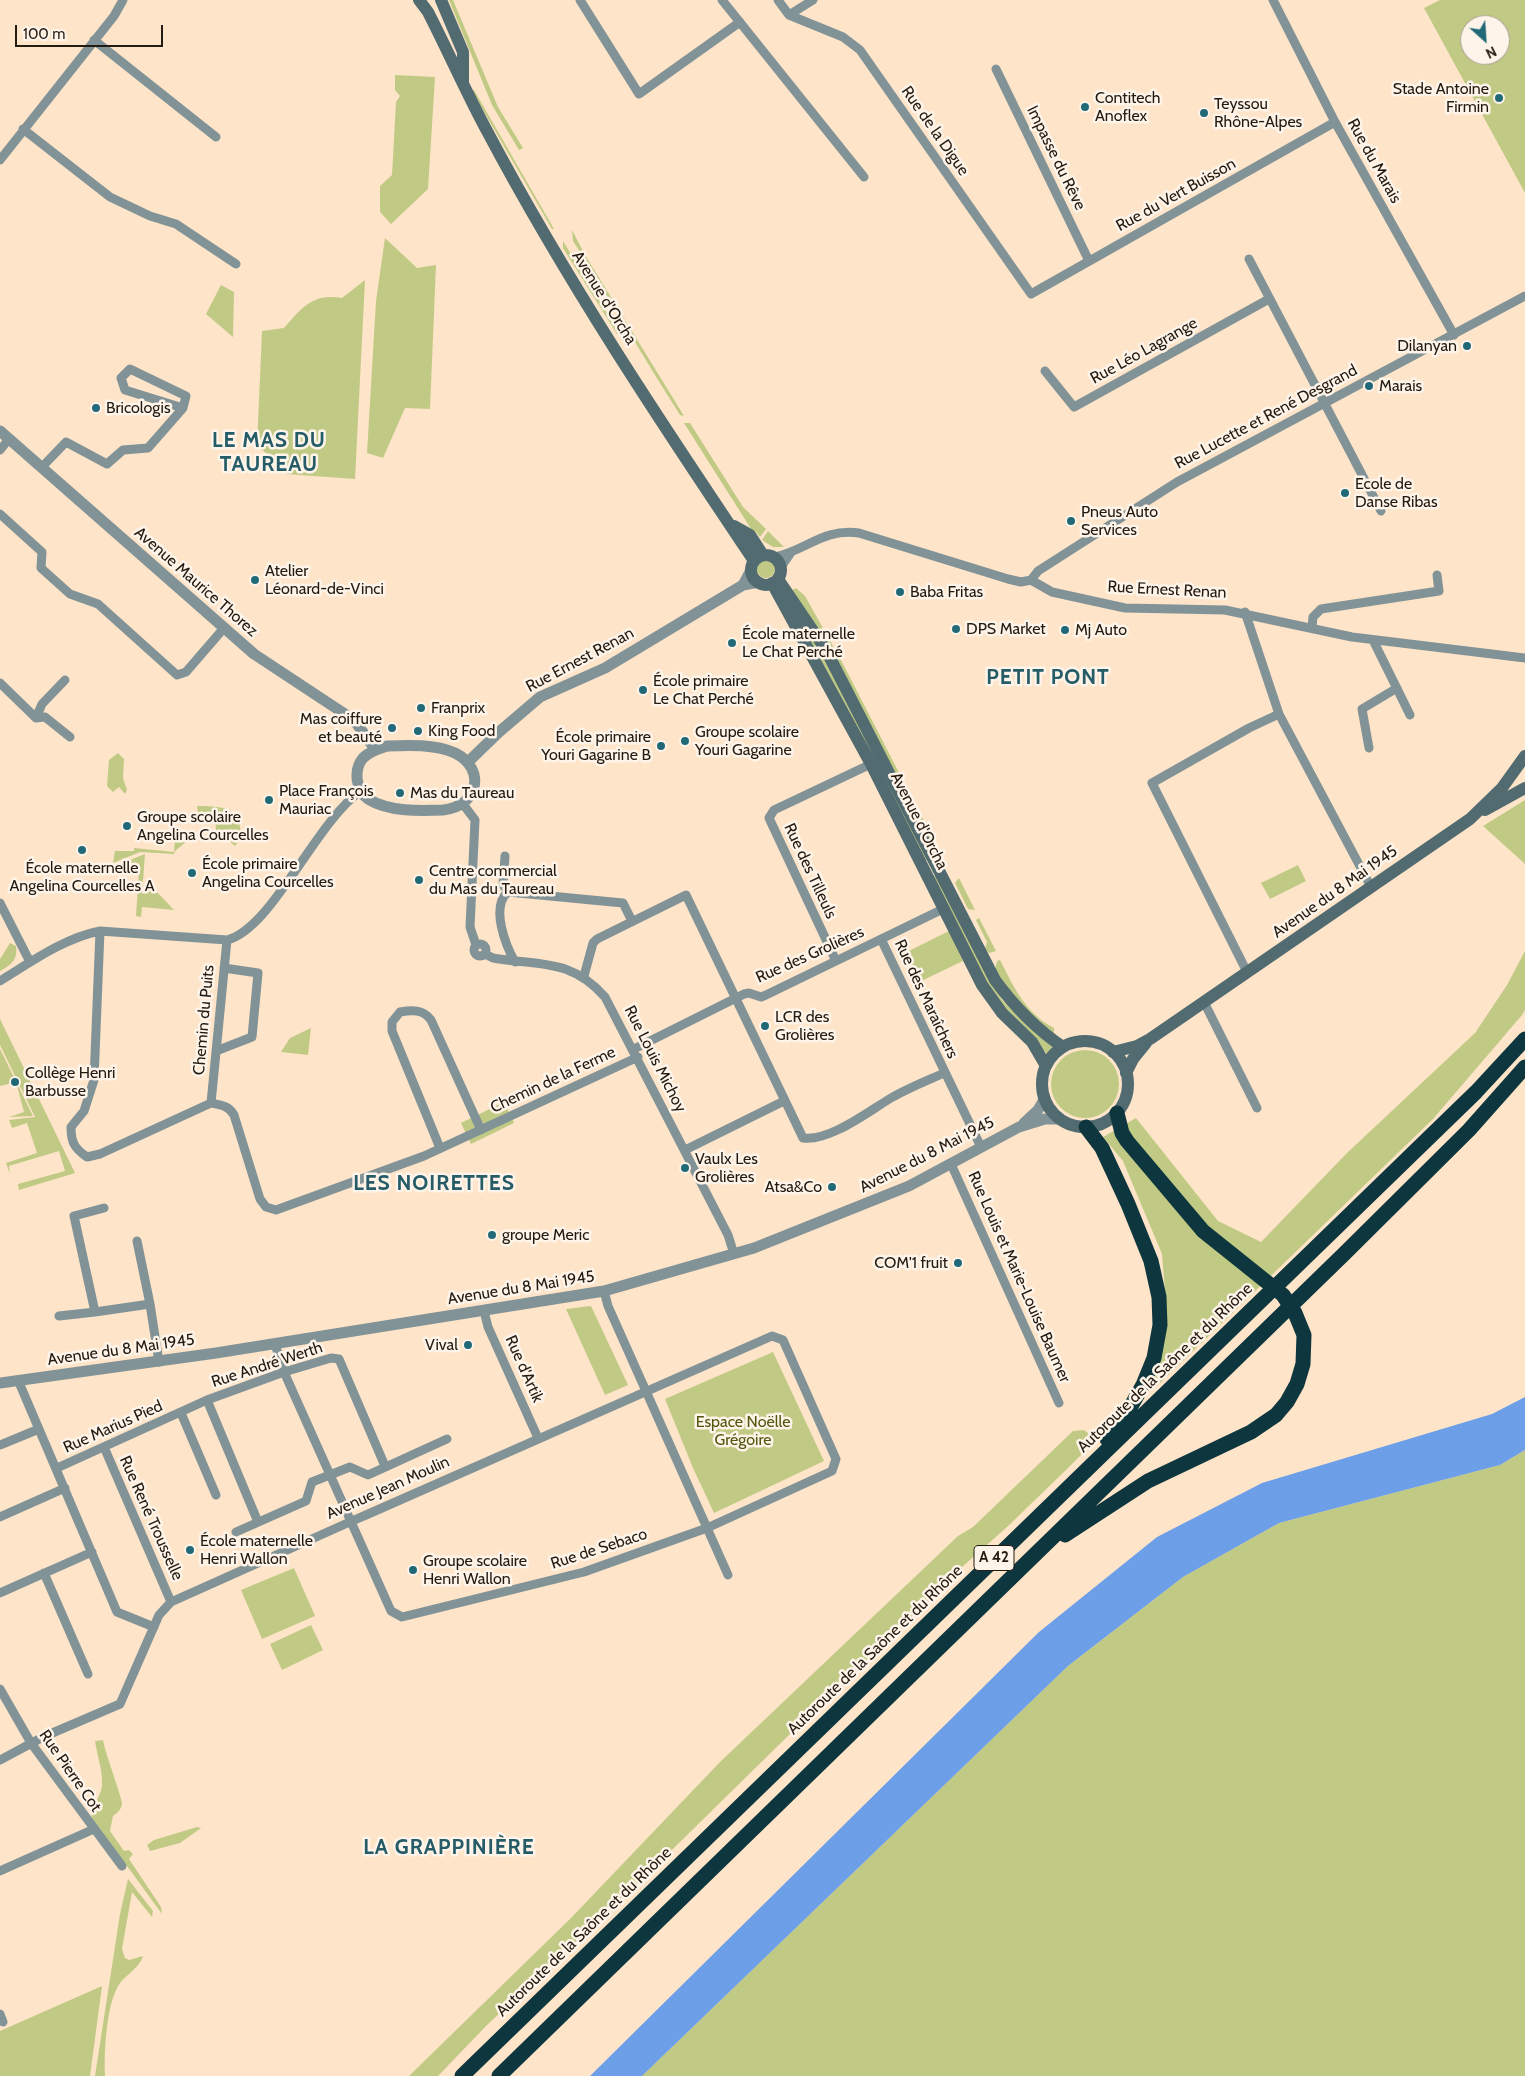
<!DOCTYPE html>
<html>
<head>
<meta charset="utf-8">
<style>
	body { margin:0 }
	#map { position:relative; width:1525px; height:2076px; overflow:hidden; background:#fee4c8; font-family:Cabin,sans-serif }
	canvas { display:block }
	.north { position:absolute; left:1460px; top:15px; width:50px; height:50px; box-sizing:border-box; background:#fef4e9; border:1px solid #a69d92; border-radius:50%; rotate:154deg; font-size:14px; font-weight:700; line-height:20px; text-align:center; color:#231a10 }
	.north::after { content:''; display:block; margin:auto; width:18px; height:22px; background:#226977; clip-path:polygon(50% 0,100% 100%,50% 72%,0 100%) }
	.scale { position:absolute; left:15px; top:25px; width:148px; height:22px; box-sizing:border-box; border:2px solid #231a10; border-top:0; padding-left:6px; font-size:15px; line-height:18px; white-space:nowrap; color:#231a10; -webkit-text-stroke:4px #fef4e9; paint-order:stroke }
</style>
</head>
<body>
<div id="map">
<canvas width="1525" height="2076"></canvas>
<div class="north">N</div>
<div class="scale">100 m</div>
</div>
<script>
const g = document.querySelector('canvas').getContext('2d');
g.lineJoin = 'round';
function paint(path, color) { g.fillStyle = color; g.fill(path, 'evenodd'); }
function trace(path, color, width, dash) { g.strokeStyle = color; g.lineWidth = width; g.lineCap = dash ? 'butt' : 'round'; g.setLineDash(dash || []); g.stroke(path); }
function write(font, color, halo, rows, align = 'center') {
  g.font = font + ' Cabin,sans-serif'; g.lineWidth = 5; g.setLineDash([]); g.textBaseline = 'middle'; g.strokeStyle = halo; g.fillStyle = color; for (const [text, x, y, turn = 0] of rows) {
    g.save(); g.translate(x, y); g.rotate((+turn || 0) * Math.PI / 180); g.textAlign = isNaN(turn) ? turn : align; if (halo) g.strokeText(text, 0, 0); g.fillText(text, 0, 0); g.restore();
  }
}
paint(new Path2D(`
	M449,0H453L498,107L523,148L519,150L492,105Z
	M1440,0H1525V193L1424,8ZM1470,25H1500V55H1470Z
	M395,75L435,77L428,189L391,224L380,212V186L392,175L396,102L400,96L395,90Z
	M474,90L554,229H552L472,91Z
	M572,230L585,255L684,416L680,415C643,357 610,299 573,241Z
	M385,238L417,268L436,265L430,409L405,408L383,458L367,453L376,301Z
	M563,241L619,333L617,334L563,248Z
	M365,280L355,479L286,474L278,462L257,446L262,331L284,328C302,308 312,293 342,298Z
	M221,285L234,292L233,337L206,314Z
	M684,423H690L743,507L766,529L760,537L755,531L753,532Z
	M768,531L784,547H773L762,540Z
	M757 569a9 9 0 1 1 18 0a9 9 0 1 1-18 0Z
	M796,588L805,596L842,662L945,862L942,865L791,591Z
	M784,598L815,639L928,859L925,861Z
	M118,753L124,759L123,778L127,790L125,794L119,787L113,792L107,786L109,760Z
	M1525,800V864L1483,826Z
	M197,806C206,806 217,806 226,809C241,815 245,834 235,846L216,830L215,818L199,817Z
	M175,840L187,841L175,851L174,854L140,852L113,863L115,851H134V848L174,852Z
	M145,854L142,894L150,890L156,891L174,910L142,907L141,917L136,916L139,871L128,870L130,860Z
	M1298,865L1306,881L1270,899L1261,883Z
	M936,875L1002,1000L1037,1034L1054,1047L1047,1054L1016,1022L992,992L933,877Z
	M959,878L975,910L968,909L955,883Z
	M979,918L996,951L989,953L985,949L987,942L976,920Z
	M949,931L963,961L917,983L903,954Z
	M10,943L16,946C18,960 11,965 0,971V959Z
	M1525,951V1010L1522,1015L1433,1119L1155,1388L1151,1384L1166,1304L1162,1254L1123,1161L1103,1137L1136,1118L1218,1221L1261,1242L1347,1153L1475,1033L1507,985Z
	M1000,960C1014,987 1025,1013 1054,1028V1035L1025,1012L995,970L997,961Z
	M0,1019L75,1173L19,1190L18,1184L65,1171L59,1151L9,1166L10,1174L6,1163L37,1153L27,1123L12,1128L9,1120L35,1117L0,1045Z
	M311,1028L308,1055L281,1052L290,1038Z
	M0,1049L33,1116L9,1117L24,1112L16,1082L0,1086Z
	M1051 1084a34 34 0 1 1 68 0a34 34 0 1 1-68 0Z
	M504,1102L514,1123L471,1144L461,1123Z
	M591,1306L628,1385L605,1395L566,1309Z
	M773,1352L824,1461L714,1513L693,1468L665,1399Z
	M1084,1430L1093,1437L1092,1444L1065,1471L1007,1527L962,1567L937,1590L924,1608L846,1679L624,1897L487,2025L438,2076H409L571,1918L720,1762L958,1536L973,1527L1073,1431Z
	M1525,1450V2076H642L1068,1666L1183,1577L1279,1523L1500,1465Z
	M294,1568L315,1616L262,1639L241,1590Z
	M311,1625L323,1650L282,1670L270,1644Z
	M103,1740C105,1753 123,1800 122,1804C121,1810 117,1813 113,1816L110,1831L124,1851L129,1850L133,1854L129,1859L161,1907L162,1914L92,1818C90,1806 101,1798 102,1785C103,1771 97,1755 95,1741Z
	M197,1827L201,1828L180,1843L150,1851L147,1845L154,1840Z
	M128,1879L153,1911L152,1917L132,1892L122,1949L125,1958L129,1960L143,1956C140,1967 127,1974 120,1983C106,2003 104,2052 105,2076H95L120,1914Z
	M102,1986L90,2076H0V2031Z`), '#c1ca84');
paint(new Path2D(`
	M1525,1397V1450L1500,1465L1279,1523L1183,1577L1068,1666L642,2076H590L1039,1632L1157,1537L1262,1483L1492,1414Z`), '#6c9fe8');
trace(new Path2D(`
	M580,0L639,94L740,22
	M722,0L864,177
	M778,0L789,15
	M1273,0L1335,122L1454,335
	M789,15L843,37L860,50L1031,294L1335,122
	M789,15L813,0
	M94,40L216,137
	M996,69L1089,261
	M23,129L110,197L150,216L176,224L236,264
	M0,160L114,16L123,0
	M1249,259L1381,511
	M1045,371L1074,407L1269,299
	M0,450L9,439
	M42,467L66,442L107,464L123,450L148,448L183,408L186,396L130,369L121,378L125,390L183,408
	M0,514L42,552L41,568L70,594L98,604L177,675L186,672L224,628
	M775,557C807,550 823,528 859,533L1008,579L1021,582L1031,580L1052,592L1125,608L1225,610L1352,637L1525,658
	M781,567L790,554
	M1031,580L1038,571L1177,482L1525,296
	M1245,612L1279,714L1371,887
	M1312,627L1313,617L1321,609L1439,591L1437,575
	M1373,640L1410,715
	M0,683L36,718L45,717L70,737
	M36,718L42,704L65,680
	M1369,748L1362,709L1397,688
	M463,804L475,820L470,927L476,945
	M505,856L503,885L508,892
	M0,903L30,962
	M100,931L94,1080L84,1111L71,1127C71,1142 74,1148 87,1157L100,1154L211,1103C221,1105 229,1106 234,1115L260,1199L266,1207L276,1210L424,1156L638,1057
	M881,939L981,1147
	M474 950a6 6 0 1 1 12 0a6 6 0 1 1-12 0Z
	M485,954L493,958C540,966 570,958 605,997L728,1235L734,1254
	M836,961L769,818L774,810L871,764
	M515,962C506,946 490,907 508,892L623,903L632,921
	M1247,972L1152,783L1249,728L1279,714
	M584,976L593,943L597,939L686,895L803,1138C829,1142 869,1111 891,1098C908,1088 926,1081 944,1073
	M0,981C31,962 64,938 100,931L227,940C272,929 317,820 361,791
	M1204,1002L1257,1108
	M634,1049L744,994L749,993L761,997L766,995L945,908
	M216,1051L252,1037L258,973L224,968
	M211,1103L227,940
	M440,1148L392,1031V1022L400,1012C412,1010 423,1009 431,1020L481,1130
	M685,1150L784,1101
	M951,1164L1059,1403
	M104,1208L74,1216L95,1312L150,1304L159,1362
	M137,1241L150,1304
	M604,1291L608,1306L728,1575
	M484,1311L488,1327L538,1438
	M59,1316L95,1312
	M18,1380L117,1612L154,1627
	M207,1400L258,1522
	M181,1413L216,1495
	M0,1445L39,1429
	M104,1447L171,1602
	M57,1468L207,1400L284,1372L331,1358L339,1359L385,1466
	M0,1517L65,1488
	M236,1532L306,1501L312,1482L350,1467L368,1475L447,1439
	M44,1573L88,1674
	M0,1593L92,1552
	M0,1689L31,1743L122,1866
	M0,1760L43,1737L120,1704L159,1615L171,1602L352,1521L366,1515L772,1336L783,1340L836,1459L832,1471L707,1528L584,1572L402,1617L391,1611L284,1372L275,1344
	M0,1871L94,1829
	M0,2014L3,2022`), '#829397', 9);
trace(new Path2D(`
	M0,431L254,654L354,720L375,749
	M743,585L759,582
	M387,746C408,745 435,744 455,753C487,769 478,807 443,810C420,811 389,812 368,799C356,791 353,770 363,758C370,751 378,749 387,746Z
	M468,762L499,732L540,697L605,668L743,585L751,570
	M1024,1123L1038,1110L1045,1098
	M0,1383L216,1353L604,1291L754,1248L909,1186L1019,1127L1045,1119H1060`), '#829397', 11);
trace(new Path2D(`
	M419,0L428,12C448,51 466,92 487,131C566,280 660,421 754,561
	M441,0L463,52V83
	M734,526L750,535L763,555
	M751 570a15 15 0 1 1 30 0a15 15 0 1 1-30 0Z
	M778,579L826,650L995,980C1014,1006 1036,1029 1063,1047
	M772,583L871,764L982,985L1002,1013L1032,1042L1046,1066
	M1485,810L1525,788
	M1042 1084a43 43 0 1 1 86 0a43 43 0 1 1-86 0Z
	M1113,1052L1137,1046L1150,1039L1470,819L1502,788L1525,756
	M1126,1073L1133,1059L1146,1043`), '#526b71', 12);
trace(new Path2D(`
	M1086,1127L1102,1148L1128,1204L1151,1261L1159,1297L1160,1325L1154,1358L1143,1385L1126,1415L1107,1439
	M1065,1535L1148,1481L1251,1432L1276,1415L1287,1402L1297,1384L1303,1364L1304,1335L1295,1313L1283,1295L1203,1231L1127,1141L1122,1133L1117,1113
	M462,2076L1476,1092L1525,1039
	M499,2076L1345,1253L1469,1130L1525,1067`), '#0e363e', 15);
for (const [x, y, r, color] of [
	[1499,98,5,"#226977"],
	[1085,107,5,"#226977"],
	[1204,113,5,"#226977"],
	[1467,346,5,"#226977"],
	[1369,386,5,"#226977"],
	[96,408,5,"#226977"],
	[1345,493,5,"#226977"],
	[1071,521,5,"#226977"],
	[255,580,5,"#226977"],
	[900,592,5,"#226977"],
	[956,629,5,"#226977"],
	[1065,630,5,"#226977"],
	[732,643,5,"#226977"],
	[643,690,5,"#226977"],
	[421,708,5,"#226977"],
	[392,728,5,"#226977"],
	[418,731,5,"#226977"],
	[685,741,5,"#226977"],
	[661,746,5,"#226977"],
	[400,793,5,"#226977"],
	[269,800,5,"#226977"],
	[127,826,5,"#226977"],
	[82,850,5,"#226977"],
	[192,873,5,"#226977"],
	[419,880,5,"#226977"],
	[765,1026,5,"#226977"],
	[15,1082,5,"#226977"],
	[685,1168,5,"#226977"],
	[832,1187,5,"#226977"],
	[492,1235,5,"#226977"],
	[958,1263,5,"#226977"],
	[468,1345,5,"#226977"],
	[190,1550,5,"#226977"],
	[413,1570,5,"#226977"]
]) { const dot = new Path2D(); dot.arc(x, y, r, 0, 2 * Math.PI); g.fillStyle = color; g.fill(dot); trace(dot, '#fef4e9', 2); }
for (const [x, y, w] of [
	[994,1558,40]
]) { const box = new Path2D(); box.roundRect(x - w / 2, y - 12.5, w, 25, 4); g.fillStyle = '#fef4e9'; g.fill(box); trace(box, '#231a10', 1); }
write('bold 15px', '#231a10', null, [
	["A 42",994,1558]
]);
write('16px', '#231a10', '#fef4e9', [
	["Stade Antoine",1489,89,"right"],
	["Firmin",1489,107,"right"],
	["Contitech",1095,98],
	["Anoflex",1095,116],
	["Teyssou",1214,104],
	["Rhône-Alpes",1214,122],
	["Dilanyan",1457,346,"right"],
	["Marais",1379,386],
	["Bricologis",106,408],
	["Ecole de",1355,484],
	["Danse Ribas",1355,502],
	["Pneus Auto",1081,512],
	["Services",1081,530],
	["Atelier",265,571],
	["Léonard-de-Vinci",265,589],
	["Baba Fritas",910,592],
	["DPS Market",966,629],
	["Mj Auto",1075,630],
	["École maternelle",742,634],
	["Le Chat Perché",742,652],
	["École primaire",653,681],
	["Le Chat Perché",653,699],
	["Franprix",431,708],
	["Mas coiffure",382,719,"right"],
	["et beauté",382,737,"right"],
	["King Food",428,731],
	["Groupe scolaire",695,732],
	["Youri Gagarine",695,750],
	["École primaire",651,737,"right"],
	["Youri Gagarine B",651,755,"right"],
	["Place François",279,791],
	["Mauriac",279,809],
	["Mas du Taureau",410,793],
	["Groupe scolaire",137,817],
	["Angelina Courcelles",137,835],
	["École primaire",202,864],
	["Angelina Courcelles",202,882],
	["École maternelle",82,868,"center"],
	["Angelina Courcelles A",82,886,"center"],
	["Centre commercial",429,871],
	["du Mas du Taureau",429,889],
	["LCR des",775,1017],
	["Grolières",775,1035],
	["Collège Henri",25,1073],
	["Barbusse",25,1091],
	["Vaulx Les",695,1159],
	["Grolières",695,1177],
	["Atsa&Co",822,1187,"right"],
	["groupe Meric",502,1235],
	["COM'1 fruit",948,1263,"right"],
	["Vival",458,1345,"right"],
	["École maternelle",200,1541],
	["Henri Wallon",200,1559],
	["Groupe scolaire",423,1561],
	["Henri Wallon",423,1579]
], 'left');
write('16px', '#231a10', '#fef4e9', [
	["Rue de la Digue",935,131,55],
	["Impasse du Rêve",1056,158,64],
	["Rue du Marais",1374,161,61],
	["Rue du Vert Buisson",1176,195,-29],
	["Avenue d'Orcha",604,298,58],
	["Rue Léo Lagrange",1144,351,-29],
	["Rue Lucette et René Desgrand",1266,417,-28],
	["Avenue Maurice Thorez",196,582,41],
	["Rue Ernest Renan",1167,590,3],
	["Rue Ernest Renan",580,660,-28],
	["Avenue d'Orcha",919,821,63],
	["Rue des Tilleuls",810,871,65],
	["Avenue du 8 Mai 1945",1335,892,-35],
	["Rue des Grolières",810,955,-24],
	["Rue des Maraîchers",926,999,65],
	["Chemin du Puits",204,1020,-85],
	["Rue Louis Michoy",655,1059,63],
	["Chemin de la Ferme",553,1080,-25],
	["Avenue du 8 Mai 1945",927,1155,-27],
	["Rue Louis et Marie-Louise Baumer",1019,1277,66],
	["Avenue du 8 Mai 1945",521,1288,-9],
	["Avenue du 8 Mai 1945",121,1350,-8],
	["Rue André Werth",267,1365,-18],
	["Autoroute de la Saône et du Rhône",1165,1368,-44],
	["Rue d'Artik",524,1369,66],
	["Rue Marius Pied",113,1427,-24],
	["Avenue Jean Moulin",388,1488,-24],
	["Rue René Trousselle",151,1518,66],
	["Rue de Sebaco",599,1549,-18],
	["Autoroute de la Saône et du Rhône",875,1650,-44],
	["Rue Pierre Cot",70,1771,55],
	["Autoroute de la Saône et du Rhône",584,1932,-44]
]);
write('16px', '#51570f', '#fef4e9', [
	["Espace Noëlle",743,1422],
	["Grégoire",743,1440]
]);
g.letterSpacing = '1px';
write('bold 21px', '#255c68', '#fef4e9', [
	["LE MAS DU",269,441],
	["TAUREAU",269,465],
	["PETIT PONT",1048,678],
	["LES NOIRETTES",434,1184],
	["LA GRAPPINIÈRE",449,1848]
]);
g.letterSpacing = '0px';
</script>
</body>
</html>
